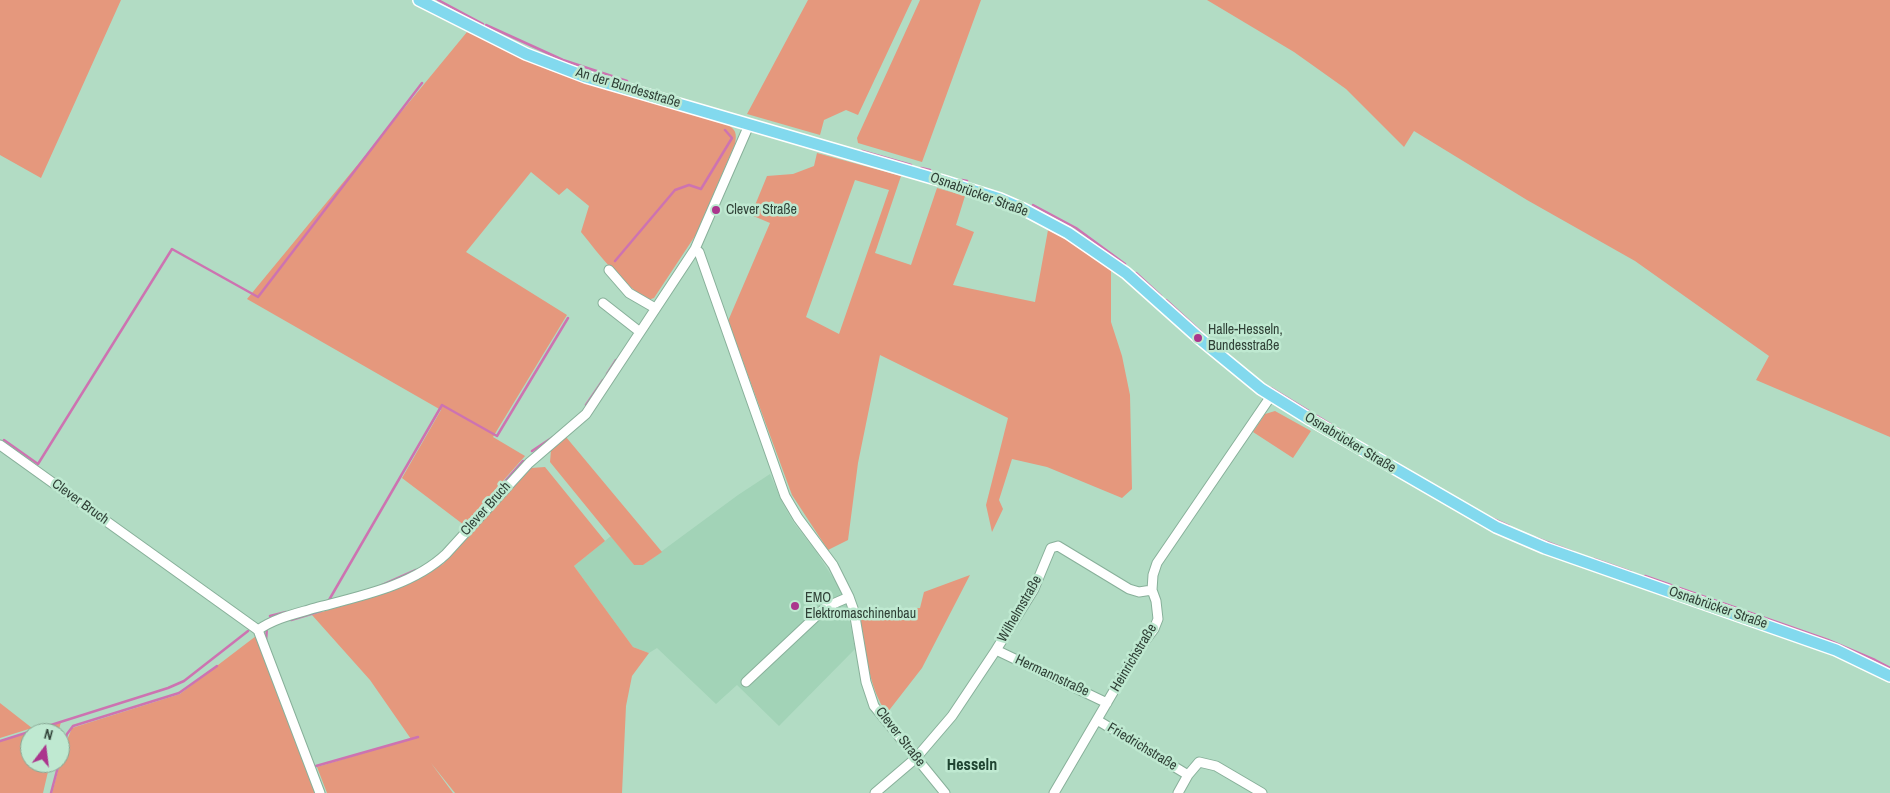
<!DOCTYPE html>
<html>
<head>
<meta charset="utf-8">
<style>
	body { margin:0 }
	#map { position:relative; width:1890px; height:793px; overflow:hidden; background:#b2dcc4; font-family:"Archivo Narrow",sans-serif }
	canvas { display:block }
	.north { position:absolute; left:20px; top:723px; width:50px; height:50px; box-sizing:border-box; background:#bfe9d1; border:1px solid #86a693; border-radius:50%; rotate:15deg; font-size:14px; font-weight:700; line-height:20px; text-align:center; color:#304137 }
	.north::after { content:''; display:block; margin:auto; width:18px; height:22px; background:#ab358d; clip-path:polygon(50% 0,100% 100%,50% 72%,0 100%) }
</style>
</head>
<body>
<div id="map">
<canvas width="1890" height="793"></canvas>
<div class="north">N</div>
</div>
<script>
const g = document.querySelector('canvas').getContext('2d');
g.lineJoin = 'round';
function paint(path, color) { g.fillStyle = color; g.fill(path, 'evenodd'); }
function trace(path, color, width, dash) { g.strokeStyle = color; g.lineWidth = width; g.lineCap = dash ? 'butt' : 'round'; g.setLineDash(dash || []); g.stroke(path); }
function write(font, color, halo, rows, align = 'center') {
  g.font = font + ' "Archivo Narrow",sans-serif'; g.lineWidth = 5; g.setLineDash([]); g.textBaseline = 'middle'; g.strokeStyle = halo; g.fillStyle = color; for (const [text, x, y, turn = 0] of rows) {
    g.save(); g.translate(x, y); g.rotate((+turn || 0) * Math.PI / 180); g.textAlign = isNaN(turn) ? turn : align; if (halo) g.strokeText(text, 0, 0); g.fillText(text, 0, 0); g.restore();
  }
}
paint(new Path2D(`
	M770,474L783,504L794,523L815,550L845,596L855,649L779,726L737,685L716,704L657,648L649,653L633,647L574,566L611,536L634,565H643L738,495Z`), '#a2d3b7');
paint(new Path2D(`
	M0,0H121L41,178L0,155Z
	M808,0H912L858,115L846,110L824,120L820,135L747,114Z
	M920,0H981L922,162L858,143L857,138Z
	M1207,0H1890V437L1756,380L1769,356L1635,261L1527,200L1414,131L1404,147L1346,89L1294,52Z
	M467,32L549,70L599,87L726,124C736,129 737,133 735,144L697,233L654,298L648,300C620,282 601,257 581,232L589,206L567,188L559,195L531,172L466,252L567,315L493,437L525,456L464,525L402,478L441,410L247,299Z
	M817,153L901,176L875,253L911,265L937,188L965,196L956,225L974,232L953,285L1035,302L1048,230L1064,238L1111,270V322L1122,356L1130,395L1132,489L1122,498L1047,467L1012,459L999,500L1003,509L992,532L986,505L1008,418L880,355L858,463L848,540L828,550L792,495L728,321L770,223L751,215L767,176L793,174L814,166ZM855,180L889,190L839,334L806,317Z
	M1275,411L1311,431L1293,458L1253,432L1265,414Z
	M566,437L662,552L643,565H634L550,462L551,450Z
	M545,467L605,541L574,566L633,647L649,653L632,676L626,706L622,793H455L431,763L453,793H327L317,767L411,739L370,680L312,615C357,601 404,590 443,564L531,468Z
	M970,575L922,668L887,713C868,689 864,641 858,611L920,608L924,592Z
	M256,636L317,793H52L65,745L72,728L180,694Z
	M0,703L32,728L0,738Z
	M61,722L58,733H30V763H50L43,793H0V741Z`), '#e5987d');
trace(new Path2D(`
	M438,0L483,24
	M486,25L563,60L627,81
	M862,151L911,165
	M921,168L930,170
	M962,180L967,181
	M1033,205L1076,228L1125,264
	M615,261L675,190L689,185L701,189L732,138L725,130
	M1136,273L1161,296
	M1166,300L1201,332
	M607,374L616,360
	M1271,388L1353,438
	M586,405L603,380
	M4,440L38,464L172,249L258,297L422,83
	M532,451L553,437
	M1491,518L1509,526
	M461,531L523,461
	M1536,538L1573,552
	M1594,559L1631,572
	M438,566L447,558
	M1645,576L1828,640L1875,660L1890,668
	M380,586L416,570
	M327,601L329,600L442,405L497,436L568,318
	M270,616L286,612
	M291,620L321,611
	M266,640L267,628
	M0,741L168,688L184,681L248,631
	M60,758L67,734L73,726L179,693L217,666
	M316,766L418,737
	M51,793L59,763`), '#cd73b1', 2.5);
const minor = new Path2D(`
	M695,249L699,252L785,496L798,518L833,565L849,597L854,611L866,682L874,706L945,793
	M609,270L629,293L655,308
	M603,303L640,332
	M0,445L258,630L320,793
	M258,630C275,618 295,614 315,608C360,596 412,586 446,554L529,463L586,414L695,249L749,125
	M996,650L1107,703
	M746,682L826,607L849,597
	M1097,720L1188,775
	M875,793L916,758L952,716L996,650L1034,589L1051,548L1058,546L1129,589L1139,592L1152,590
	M1054,793L1136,653L1154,629L1158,619L1156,601L1152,590L1153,575L1157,563L1271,396
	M1178,793L1188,775L1199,762L1216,766L1262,793`);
const major = new Path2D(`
	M419,0L526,54L586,77L946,182L1000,199L1023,209L1068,233L1126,273L1200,339L1261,389L1311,420L1496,527L1545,548L1836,650L1890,676`);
trace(minor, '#88b09a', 11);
trace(major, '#fff', 14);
trace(minor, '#fff', 9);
trace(major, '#82d9ee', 11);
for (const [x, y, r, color] of [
	[716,210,5,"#ab358d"],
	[1198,338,5,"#ab358d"],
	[795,606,5,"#ab358d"]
]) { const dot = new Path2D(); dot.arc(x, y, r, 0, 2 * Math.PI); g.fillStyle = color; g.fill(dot); trace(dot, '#bfe9d1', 2); }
write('14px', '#304137', '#bfe9d1', [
	["An der Bundesstraße",628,88,17],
	["Osnabrücker Straße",979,195,20],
	["Osnabrücker Straße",1350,443,31],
	["Clever Bruch",80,502,36],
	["Clever Bruch",486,509,-48],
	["Osnabrücker Straße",1718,608,19],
	["Wilhelmstraße",1020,609,-60],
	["Heinrichstraße",1134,658,-59],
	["Hermannstraße",1052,676,25],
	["Clever Straße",900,737,52],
	["Friedrichstraße",1142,747,31]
]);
write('14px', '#304137', '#bfe9d1', [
	["Clever Straße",726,210],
	["Halle-Hesseln,",1208,330],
	["Bundesstraße",1208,346],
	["EMO",805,598],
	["Elektromaschinenbau",805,614]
], 'left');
write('bold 16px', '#1f4431', '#bfe9d1', [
	["Hesseln",972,766]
]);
</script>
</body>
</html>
